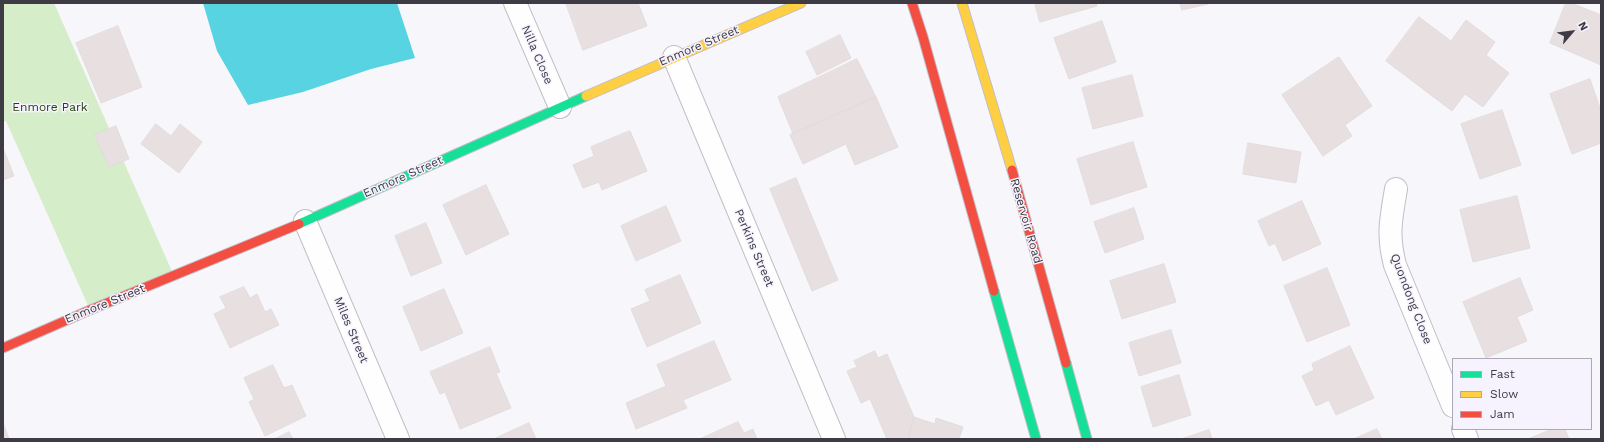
<!DOCTYPE html>
<html>
<head>
<meta charset="utf-8">
<style>
	body { margin:0 }
	#map { position:relative; width:1604px; height:442px; overflow:hidden; background:#f7f6fb; font-family:"Work Sans",sans-serif }
	canvas { display:block }
	.frame { position:absolute; inset:0; border:4px solid #3e3b45; pointer-events:none }
	.legend { position:absolute; left:1452px; top:358px; width:140px; height:72px; box-sizing:border-box; background:#f6f3fe; border:1px solid #aca9b4; margin:0; padding:5px 7px; list-style:none; font-size:12px; color:#3e3b45 }
	.legend li { display:flex; align-items:center; gap:8px; height:20px }
	.legend b { width:20px; border:1px solid #aca9b4 }
	.north { position:absolute; left:1552px; top:12px; width:40px; height:40px; -webkit-text-stroke:3px #f6f3fe; paint-order:stroke; rotate:62deg; font-size:11px; font-weight:700; line-height:16px; text-align:center; color:#3e3b45 }
	.north::after { content:''; display:block; margin:auto; width:14px; height:18px; background:#3e3b45; clip-path:polygon(50% 0,100% 100%,50% 72%,0 100%) }
</style>
</head>
<body>
<div id="map">
<canvas width="1604" height="442"></canvas>
<div class="frame"></div>
<ul class="legend">
<li><b style="height:5px;background:#16e098"></b>Fast</li>
<li><b style="height:5px;background:#ffcf43"></b>Slow</li>
<li><b style="height:5px;background:#f24e42"></b>Jam</li>
</ul>
<div class="north">N</div>
</div>
<script>
const g = document.querySelector('canvas').getContext('2d');
g.lineJoin = 'round';
function paint(path, color) { g.fillStyle = color; g.fill(path, 'evenodd'); }
function trace(path, color, width, dash) { g.strokeStyle = color; g.lineWidth = width; g.lineCap = dash ? 'butt' : 'round'; g.setLineDash(dash || []); g.stroke(path); }
function write(font, color, halo, rows, align = 'center') {
  g.font = font + ' "Work Sans",sans-serif'; g.lineWidth = 3; g.setLineDash([]); g.textBaseline = 'middle'; g.strokeStyle = halo; g.fillStyle = color; for (const [text, x, y, turn = 0] of rows) {
    g.save(); g.translate(x, y); g.rotate((+turn || 0) * Math.PI / 180); g.textAlign = isNaN(turn) ? turn : align; if (halo) g.strokeText(text, 0, 0); g.fillText(text, 0, 0); g.restore();
  }
}
paint(new Path2D(`
	M3,3H54L174,276L90,310L6,121L3,122Z`), '#d5edc9');
paint(new Path2D(`
	M203,3H397L415,58L371,69L303,92L248,105L217,51Z`), '#57d3e2');
const building = new Path2D(`
	M566,3H638L647,26L583,50Z
	M1035,3H1096L1097,6L1040,22Z
	M1180,3H1212L1182,10Z
	M1566,3H1571L1601,15V65L1550,43Z
	M1419,17L1451,41L1466,20L1495,42L1486,55L1509,73L1483,107L1465,94L1452,111L1386,61Z
	M1102,21L1116,62L1069,79L1054,38Z
	M118,26L142,87L101,103L76,43Z
	M840,35L851,58L817,75L806,52Z
	M1339,57L1372,106L1345,125L1352,136L1323,156L1282,95Z
	M857,59L876,97L793,134L778,97Z
	M1132,75L1143,116L1093,129L1082,88Z
	M1590,79L1601,111V143L1572,154L1550,94Z
	M876,97L898,147L855,165L846,144L803,164L790,135Z
	M1502,110L1521,165L1480,179L1461,124Z
	M156,124L171,136L180,124L202,142L179,173L141,144Z
	M116,126L129,159L108,167L95,135Z
	M630,131L647,171L602,190L599,182L583,188L573,165L594,156L591,147Z
	M1133,142L1147,187L1091,205L1077,159Z
	M1248,143L1301,152L1296,183L1243,174Z
	M3,148L14,176L3,180Z
	M796,178L838,280L812,291L770,189Z
	M486,185L509,234L466,255L443,205Z
	M1517,196L1530,248L1473,262L1460,210Z
	M1302,201L1321,244L1283,261L1275,243L1269,246L1258,221Z
	M666,206L681,241L636,261L621,226Z
	M1134,208L1144,239L1105,253L1094,222Z
	M426,223L442,263L411,276L395,236Z
	M1164,264L1176,302L1122,319L1110,281Z
	M1327,268L1350,325L1307,342L1284,286Z
	M680,275L701,323L647,347L631,309L650,301L645,290Z
	M1520,278L1533,310L1517,317L1527,341L1486,358L1463,302Z
	M244,287L250,298L257,294L265,312L271,309L279,325L230,348L214,314L226,308L220,297Z
	M444,289L463,333L421,351L403,307Z
	M1171,330L1181,363L1139,376L1129,343Z
	M714,341L731,380L683,400L687,408L636,429L626,403L666,386L657,365Z
	M1350,346L1374,398L1336,415L1329,400L1316,406L1302,376L1314,370L1312,364Z
	M490,347L500,372L496,373L511,408L460,429L445,392L440,394L430,372Z
	M875,351L878,358L887,354L914,417L908,439H887L870,399L861,403L847,371L857,367L854,361Z
	M273,365L284,388L292,385L306,416L265,436L249,402L254,399L244,378Z
	M1179,375L1191,415L1153,427L1141,387Z
	M914,417L935,424L936,418L963,427L959,439H908Z
	M738,422L744,433L753,429L757,439H700Z
	M3,423L9,439H3Z
	M529,423L536,439H494Z
	M1377,429L1382,439H1354Z
	M1553,429H1565L1569,439H1528Z
	M1209,430L1212,439H1181Z
	M289,432L293,439H275Z`);
paint(building, '#e7dfe0');
trace(building, '#e2dcdd', 1);
const street = new Path2D(`
	M515,3L560,107
	M674,57L834,439
	M1396,189C1391,219 1387,234 1395,265L1453,406
	M305,221L398,439
	M1463,429L1467,439`);
const fast = new Path2D(`
	M299,224L586,96
	M994,291L1036,439
	M1066,363L1087,439`);
const slow = new Path2D(`
	M962,3L1012,170
	M586,96L801,3`);
const jam = new Path2D(`
	M912,3L923,37L994,291
	M1012,170L1066,363
	M3,348L90,310L299,224`);
trace(street, '#c1bec5', 24);
trace(fast, '#c1bec5', 11);
trace(slow, '#c1bec5', 11);
trace(jam, '#c1bec5', 11);
trace(street, '#fefefe', 22);
trace(fast, '#16e098', 9);
trace(slow, '#ffcf43', 9);
trace(jam, '#f24e42', 9);
write('12px', '#3e3b45', '#f6f3fe', [
	["Enmore Street",699,46,-23],
	["Nilla Close",537,55,67],
	["Enmore Street",403,177,-24],
	["Reservoir Road",1026,221,74],
	["Perkins Street",754,248,67],
	["Quondong Close",1411,299,69],
	["Enmore Street",105,304,-22],
	["Miles Street",351,330,67]
]);
write('12px', '#214306', '#f6f3fe', [
	["Enmore Park",50,107]
]);
</script>
</body>
</html>
